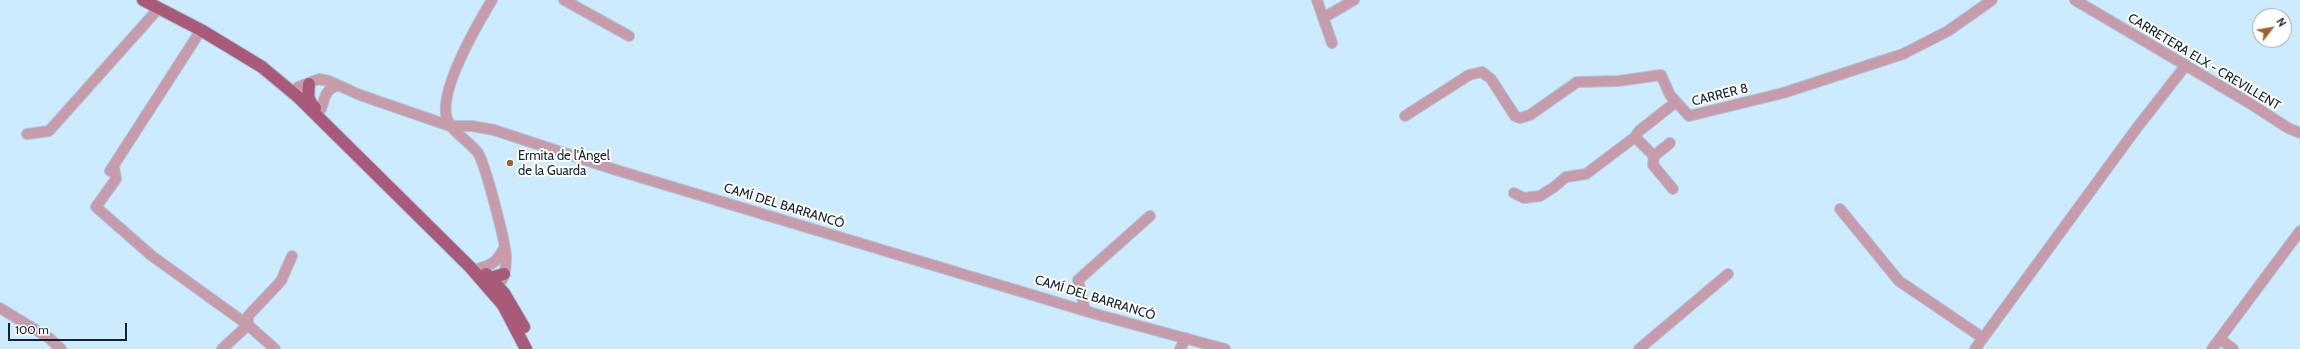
<!DOCTYPE html>
<html>
<head>
<meta charset="utf-8">
<style>
	body { margin:0 }
	#map { position:relative; width:2300px; height:349px; overflow:hidden; background:#cdebff; font-family:Cabin,sans-serif }
	canvas { display:block }
	.north { position:absolute; left:2252px; top:8px; width:40px; height:40px; box-sizing:border-box; background:#fff; border:1px solid #a1a7aa; border-radius:50%; rotate:59deg; font-size:11px; font-weight:700; line-height:16px; text-align:center; color:#14222b }
	.north::after { content:''; display:block; margin:auto; width:14px; height:18px; background:#a2612c; clip-path:polygon(50% 0,100% 100%,50% 72%,0 100%) }
	.scale { position:absolute; left:8px; top:323px; width:119px; height:18px; box-sizing:border-box; border:2px solid #14222b; border-top:0; padding-left:5px; font-size:12px; line-height:14px; white-space:nowrap; color:#14222b; -webkit-text-stroke:3px #fff; paint-order:stroke }
</style>
</head>
<body>
<div id="map">
<canvas width="2300" height="349"></canvas>
<div class="north">N</div>
<div class="scale">100 m</div>
</div>
<script>
const g = document.querySelector('canvas').getContext('2d');
g.lineJoin = 'round';
function trace(path, color, width, dash) { g.strokeStyle = color; g.lineWidth = width; g.lineCap = dash ? 'butt' : 'round'; g.setLineDash(dash || []); g.stroke(path); }
function write(font, color, halo, rows, align = 'center') {
  g.font = font + ' Cabin,sans-serif'; g.lineWidth = 4; g.setLineDash([]); g.textBaseline = 'middle'; g.strokeStyle = halo; g.fillStyle = color; for (const [text, x, y, turn = 0] of rows) {
    g.save(); g.translate(x, y); g.rotate((+turn || 0) * Math.PI / 180); g.textAlign = isNaN(turn) ? turn : align; if (halo) g.strokeText(text, 0, 0); g.fillText(text, 0, 0); g.restore();
  }
}
const minor = new Path2D(`
	M492,0C477,25 442,85 446,114C447,129 469,141 478,153C485,164 507,246 506,259C506,266 505,274 502,280
	M564,0L629,36
	M1317,0L1332,43
	M2075,0L2251,104L2288,128L2300,133
	M1323,18L1354,0
	M298,87L319,79L329,81L360,95L450,126H472L494,130L616,170L1099,315L1225,349
	M321,109C325,97 325,90 338,85
	M1405,116L1469,75L1482,72L1491,79L1515,116L1520,118L1530,115L1577,82L1618,81L1661,75L1670,95L1689,116L1783,93L1903,54L1948,31L1992,0
	M27,134L49,131L159,8
	M1635,137L1639,131L1676,102
	M1654,156L1670,143
	M114,167L116,179L96,207L152,256L248,325L222,349
	M110,171L201,30
	M1514,193L1524,198L1540,196L1554,187L1566,177L1586,174L1635,137L1654,156L1653,165L1673,189
	M1840,209L1899,281L1983,338
	M480,268C493,265 498,260 504,248
	M0,308L49,338L61,349
	M1085,310L1078,280L1150,216
	M2220,339L2233,349
	M275,349L248,325V316L281,281L292,256
	M1180,349L1186,338
	M1639,349L1728,274
	M1975,349L2136,129L2186,65
	M2212,349L2300,231`);
const major = new Path2D(`
	M143,0L201,30L262,67L298,97L470,267L503,305L526,349
	M309,84C308,95 307,100 315,108
	M486,274L504,293L524,327
	M484,276L490,278L504,274`);
trace(minor, '#acc7d9', 12);
trace(major, '#acc7d9', 14);
trace(minor, '#c89baa', 10);
trace(major, '#a85a78', 12);
for (const [x, y, r, color] of [
	[510,163,4,"#a2612c"]
]) { const dot = new Path2D(); dot.arc(x, y, r, 0, 2 * Math.PI); g.fillStyle = color; g.fill(dot); trace(dot, '#fff', 1.5); }
write('13px', '#14222b', '#fff', [
	["CARRETERA ELX - CREVILLENT",2204,62,31],
	["CARRER 8",1720,95,-14],
	["CAMÍ DEL BARRANCÓ",784,206,17],
	["CAMÍ DEL BARRANCÓ",1095,298,17]
]);
write('13px', '#14222b', '#fff', [
	["Ermita de l'Àngel",518,156],
	["de la Guarda",518,171]
], 'left');
</script>
</body>
</html>
